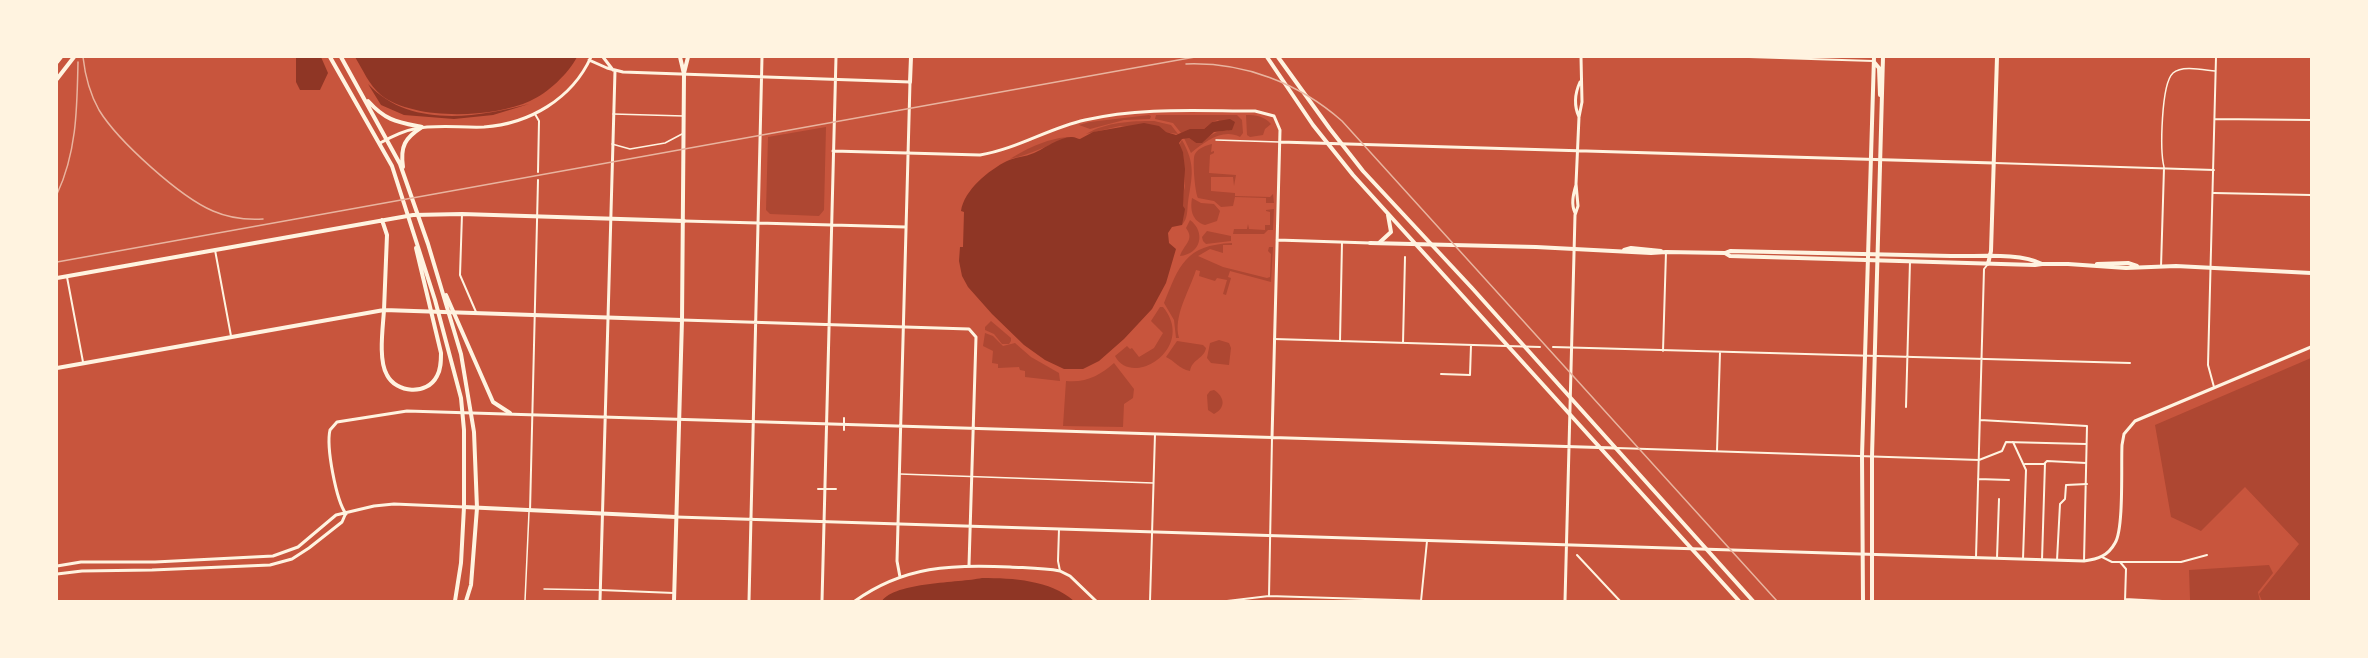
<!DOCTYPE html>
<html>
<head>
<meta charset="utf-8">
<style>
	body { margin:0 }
	#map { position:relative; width:2368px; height:658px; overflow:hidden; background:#c8553d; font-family:Barlow,sans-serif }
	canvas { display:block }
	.frame { position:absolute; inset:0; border:58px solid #fff3e0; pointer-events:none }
</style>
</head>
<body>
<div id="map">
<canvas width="2368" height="658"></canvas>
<div class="frame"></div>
</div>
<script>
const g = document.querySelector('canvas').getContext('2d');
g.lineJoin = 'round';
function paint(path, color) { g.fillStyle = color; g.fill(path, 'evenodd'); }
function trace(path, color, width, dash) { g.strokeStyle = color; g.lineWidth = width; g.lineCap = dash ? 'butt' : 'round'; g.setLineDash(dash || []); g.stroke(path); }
paint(new Path2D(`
	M1149,115L1151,116L1150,119L1124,120L1090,129L1079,125L1090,122Z
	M1156,115H1237L1242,120L1243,133L1240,137C1222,128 1205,142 1191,153L1184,138H1189L1196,143C1209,140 1213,129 1228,131L1218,120L1212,122L1204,129L1181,133L1173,123L1155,119Z
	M1246,115C1256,115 1264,116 1271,124L1265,129L1263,135L1250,137L1247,135Z
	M1154,121L1171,125L1178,134L1120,126L1086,134C1106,122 1132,121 1154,121Z
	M826,127L824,210L819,216L770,214L766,210L768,137Z
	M1071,137C1050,144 1032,154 1010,159C1027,148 1051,137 1071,137Z
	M1182,140C1196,165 1192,176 1188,202C1187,211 1188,218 1182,225C1183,213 1182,196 1185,186L1183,152L1179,145Z
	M1212,144L1211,152L1214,151V153L1210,155L1209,173L1236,175L1234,186L1233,177H1211V191L1235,193V196L1270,197L1273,194L1274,203H1266V198L1235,197L1233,206L1221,207L1214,201L1198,198C1195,193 1192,158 1195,154C1198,148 1207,145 1212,144Z
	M1192,198L1201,203L1214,204L1220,211L1217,221L1205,225C1192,221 1190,210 1192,198Z
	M1274,209L1273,230H1268L1264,234H1233L1234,229H1247L1248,224L1249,229L1265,230V225H1270V212L1266,211V210Z
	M1190,220C1206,232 1201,254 1180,256C1184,244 1195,240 1186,228Z
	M1207,231L1231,236V241L1206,244L1203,241L1202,237Z
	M1232,243V245H1223V253L1210,249L1198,256L1223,267L1267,278L1270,277L1271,254L1268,251L1269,247H1273L1271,282L1230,271L1228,277L1231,278L1226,295L1223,294L1227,280L1217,278L1215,281L1199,276L1200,271L1196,270C1189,292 1173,316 1179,338H1176L1174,320L1164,303C1179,266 1185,245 1232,243Z
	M1160,307H1163C1197,348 1132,389 1115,356L1127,346L1130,349L1132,348L1139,357L1154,348L1163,333L1151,321Z
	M991,321L1011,338V341L1009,344H1002L994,334L985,330V327Z
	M985,333L993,336L1003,346L1015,343L1031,357L1059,373L1060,381L1025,377V371L1020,370L1019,367L998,368V364L992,363L993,351L983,346Z
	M1219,340L1229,343L1231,348L1229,365L1211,363L1207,358L1210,343Z
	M1177,341L1203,345L1206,348C1204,359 1192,359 1190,371C1179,369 1175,361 1166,357Z
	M2311,358V601H2262L2259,594L2299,544L2245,487L2201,531L2171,517L2155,425Z
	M1114,363L1134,389L1133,398L1124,404L1123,427L1063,426L1066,381C1087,383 1100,375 1114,363Z
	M1214,390C1225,397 1226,408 1214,414L1208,410L1207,395L1210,391Z
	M2269,565L2273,573L2258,592L2260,601L2190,600L2189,570Z`), '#ae4732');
paint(new Path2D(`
	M296,57H321L328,73L320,90H300L296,82Z
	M355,57H577C568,74 548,93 530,101C493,118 414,121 381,95C369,85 363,70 355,57Z
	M368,84C409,128 476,118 529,104L493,115L454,119L404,115L381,105Z
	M1230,119L1235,122L1232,130L1214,132L1202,143H1196L1189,138L1182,139L1179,143L1183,152L1185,169L1183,206L1185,209L1182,225L1172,227L1168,233L1169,243L1176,249L1166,283L1152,309L1124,339L1099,361L1083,369H1064L1045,360L1024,345L992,314L968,287L962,276L959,261L960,247H963L964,212L961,211C964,190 989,170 1007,161C1015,157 1025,157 1034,153C1043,149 1062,136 1072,137C1075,137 1078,139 1080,139L1093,132L1144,123L1159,126L1166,132L1176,135L1190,129H1204L1212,122Z
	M982,578C1013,578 1050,580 1074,601H882C895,582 959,583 982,578Z`), '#8f3625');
trace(new Path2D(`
	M613,114L684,116
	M1216,140L1279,142
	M612,144L630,149L665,143L682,134
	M2164,167C2160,151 2161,84 2173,73C2182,65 2204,70 2215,71
	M900,474L1153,483
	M544,589L600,590
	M525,601L529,512`), '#fff3e0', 1.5);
trace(new Path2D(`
	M844,430V418
	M818,489H836`), '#fff3e0', 2);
trace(new Path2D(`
	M1749,57L1873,61
	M535,114L539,121L538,172
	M2215,119L2311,120
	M1995,163L2214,170
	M2214,193L2311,195
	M462,214L460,275L476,312
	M215,250L231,336
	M2161,267L2164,168
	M67,277L83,362
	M1274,339L1540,347
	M1340,341L1342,242
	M1403,343L1405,257
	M1553,347L2130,363
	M1663,351L1666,252
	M1441,374L1470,375L1471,345
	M2214,387L2208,365L2216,57
	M1906,407L1910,261
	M1980,420L2087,426L2084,561
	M2013,442L2026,470L2023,559
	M1617,448L1979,460L2002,451L2006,442L2086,444
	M1717,451L1720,352
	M2025,464H2044L2047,461L2086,463
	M1978,479L2009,480
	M530,511L538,180
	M1059,529L1058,561L1060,571
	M1577,555L1620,601
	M1976,557L1984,269L1988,264
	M2102,557L2112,562H2120L2126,569L2125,601
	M1997,558L1999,499
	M2042,560L2045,463
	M2057,560L2060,504L2065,499L2066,485L2087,484
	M2120,562H2181L2207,555
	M600,590L674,593
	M1269,596L1272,438
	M2125,599L2162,601
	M1150,601L1155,434
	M1227,601L1269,596L1429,601
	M1421,601L1427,541`), '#fff3e0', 2);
trace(new Path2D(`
	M603,57L613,70
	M589,60L607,68L623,72L910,82L897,561L900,577
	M1579,117C1574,106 1575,93 1580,82
	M1280,142L1994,163
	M380,143C391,137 402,131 414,129C436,124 461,128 484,127C529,124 572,99 591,57
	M833,151L980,155C1017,149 1049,128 1085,120C1141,107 1198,111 1255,111L1274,116L1280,130L1272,438
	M1575,213C1571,204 1573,195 1576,185
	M684,221L906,227
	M1277,240L1370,243
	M682,320L969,329L976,337L969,565
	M346,514C336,500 326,447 330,430L337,422L407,411L1615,448
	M676,517L2084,561C2098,559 2108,556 2115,543C2124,529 2121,465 2122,445L2124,434L2135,421L2311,347
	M57,566L81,562H155L273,556L298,547L336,515L374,506L394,504L464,507
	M57,574L82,571L152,570L270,565L292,559L309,548L342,522L345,515
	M600,601L615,71
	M749,601L762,57
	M822,601L836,57
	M855,601C904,566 952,564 1010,567C1027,568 1044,568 1060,571L1070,576L1096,601
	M1565,601L1575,215L1578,206L1576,184L1579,117L1582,102L1581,57`), '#fff3e0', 3);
trace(new Path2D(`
	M910,82L911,57
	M382,220L387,235L384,310
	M1370,243L1536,247L1651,253L1666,252L1725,253L1730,251C1804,253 1877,254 1951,256C1977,257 2019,252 2042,264
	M1624,250L1631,248L1661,251
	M1725,253L1730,256L2035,265L2042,264H2068L2126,268L2176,266L2311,273
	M1988,264L1991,251L1997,57
	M2097,264L2128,263L2137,266
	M57,278L413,215L462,214L684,221
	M57,368L384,310L682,320
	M464,507L676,517`), '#fff3e0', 4);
trace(new Path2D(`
	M330,57L392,166L435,300L461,398L464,430V507L461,563L455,601
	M341,57L400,164L428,244L461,354L474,432L477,508L471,585L466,601
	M1267,57L1313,125L1353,175L1739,601
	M1278,57L1330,129L1363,171L1472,288L1753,601
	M57,62L61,57
	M1874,62L1879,68L1880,95
	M684,73L688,57
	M57,79L74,57
	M368,101C386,121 397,122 422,127
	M403,167C400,146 405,138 422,127
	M1379,243L1391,232L1388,215
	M446,295L493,402L510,413
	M384,310C383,327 378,360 387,375C396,393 427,396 437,376C441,369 441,361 441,353L416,248
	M674,601L682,320L684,74L680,57
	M1863,601L1862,456L1874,57
	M1872,601V456L1883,57`), '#fff3e0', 4);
trace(new Path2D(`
	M83,57C85,75 90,94 99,110C118,141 180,197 213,211C229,218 246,220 263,219
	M1186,64C1244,62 1299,83 1342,121L1777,601
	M57,194C77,152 77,107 78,62
	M57,262L1195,57`), '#e9b49f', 1.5);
</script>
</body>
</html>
